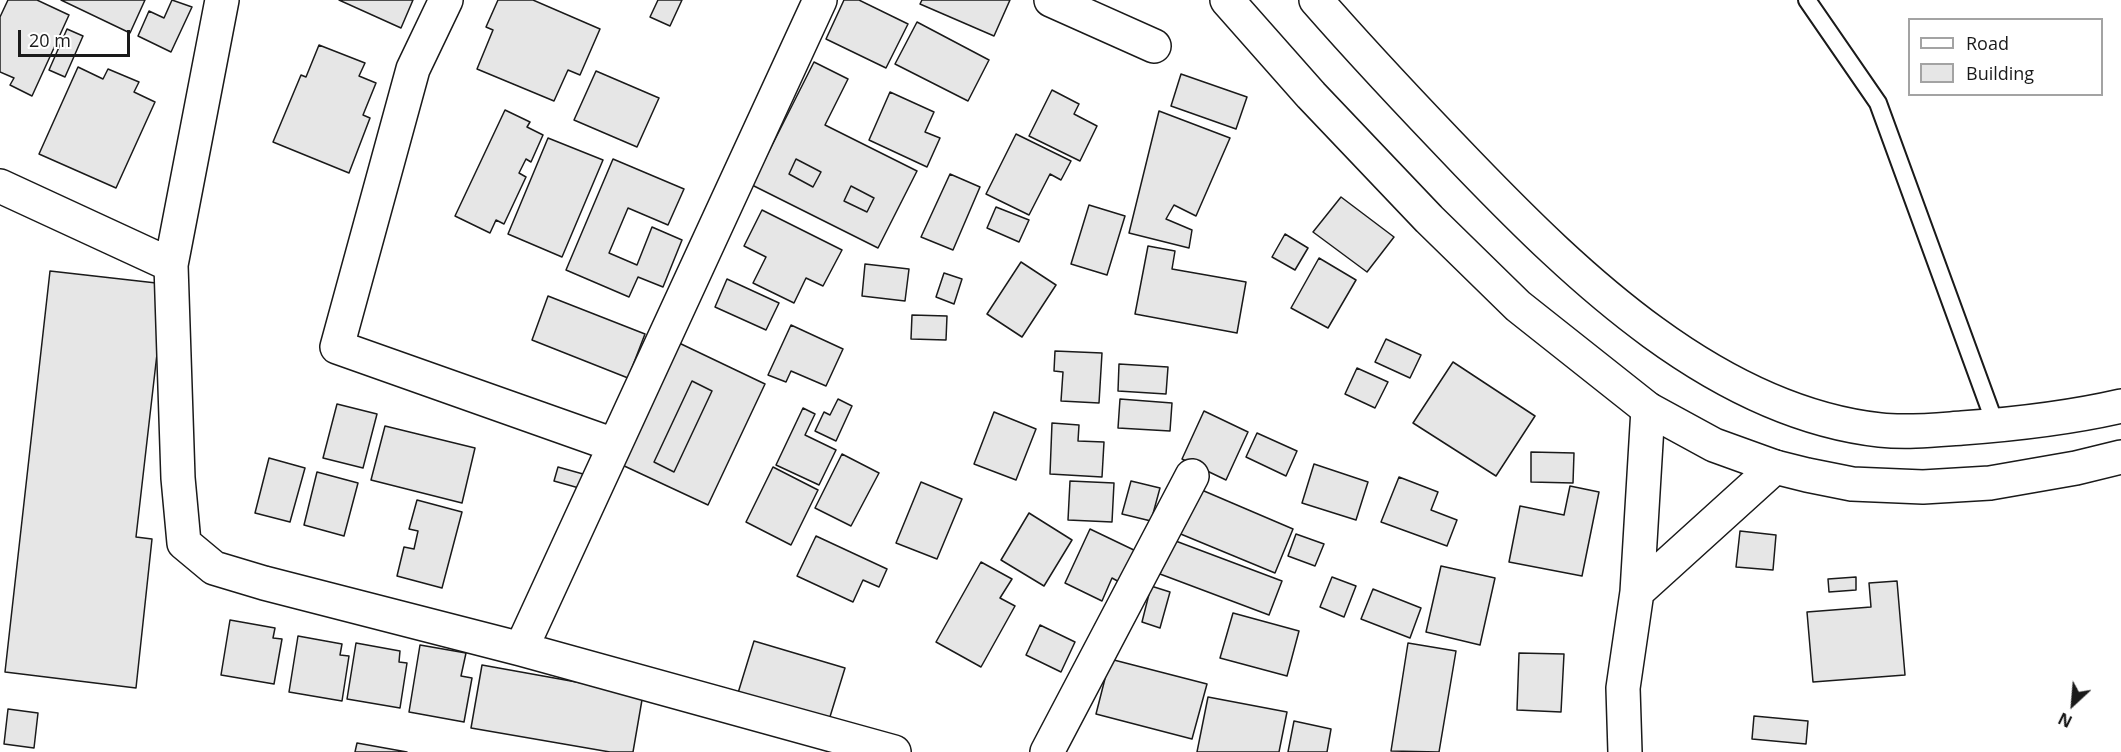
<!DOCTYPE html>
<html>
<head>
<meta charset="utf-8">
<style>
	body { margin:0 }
	#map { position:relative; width:2121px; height:752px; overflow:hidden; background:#fff; font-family:"Open Sans",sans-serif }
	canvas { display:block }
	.legend { position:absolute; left:1908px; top:18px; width:195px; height:78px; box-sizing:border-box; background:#fff; border:2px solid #a3a3a3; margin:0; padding:8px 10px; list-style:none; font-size:18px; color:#1a1a1a }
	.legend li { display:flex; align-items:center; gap:12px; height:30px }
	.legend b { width:30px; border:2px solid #a3a3a3 }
	.north { position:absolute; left:2043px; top:674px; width:60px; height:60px; -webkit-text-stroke:4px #fff; paint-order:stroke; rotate:206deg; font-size:16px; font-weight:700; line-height:24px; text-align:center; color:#1a1a1a }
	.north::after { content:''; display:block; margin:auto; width:21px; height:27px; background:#1a1a1a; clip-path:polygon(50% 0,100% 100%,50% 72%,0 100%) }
	.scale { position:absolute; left:18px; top:30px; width:112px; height:27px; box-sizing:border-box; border:3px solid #1a1a1a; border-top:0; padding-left:8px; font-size:18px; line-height:21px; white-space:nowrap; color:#1a1a1a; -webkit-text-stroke:4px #fff; paint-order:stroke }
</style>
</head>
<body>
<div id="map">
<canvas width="2121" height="752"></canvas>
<ul class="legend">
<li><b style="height:8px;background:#fff"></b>Road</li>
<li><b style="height:16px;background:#e6e6e6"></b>Building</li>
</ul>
<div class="north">N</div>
<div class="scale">20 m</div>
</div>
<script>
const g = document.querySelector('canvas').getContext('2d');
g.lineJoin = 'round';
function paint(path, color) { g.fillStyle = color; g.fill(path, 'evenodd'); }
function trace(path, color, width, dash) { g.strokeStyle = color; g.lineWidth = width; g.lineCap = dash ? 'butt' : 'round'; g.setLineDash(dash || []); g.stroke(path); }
const building = new Path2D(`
	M8,0H37L69,15L32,96L10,85L14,78L0,72V17Z
	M61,0H145L130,33Z
	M172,0L192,7L171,52L138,36L149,11L164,18Z
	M339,0H413L401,28Z
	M498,0H533L600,29L580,75L568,70L554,101L477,69L493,30L486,27Z
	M658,0H682L670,26L650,17Z
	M844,0H859L908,24L886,68L826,39Z
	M922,0H1010L994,36L920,4Z
	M917,22L989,60L968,101L895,64Z
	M67,29L83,36L65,77L49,70Z
	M319,45L365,63L359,76L376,83L363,115L370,118L349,173L273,142L301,75L306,77Z
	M814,62L848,79L825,125L917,171L878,248L752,185ZM796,159L821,172L813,187L789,174ZM851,186L874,198L867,212L844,201Z
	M78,67L103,79L108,69L139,82L134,92L155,102L116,188L39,154Z
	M596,71L659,98L637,147L574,120Z
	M1181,74L1247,97L1236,129L1171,106Z
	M1052,90L1079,104L1074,114L1097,126L1080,161L1029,136Z
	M890,92L934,112L925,132L940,138L927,167L869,140Z
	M505,110L530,122L527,127L543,135L531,162L526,159L519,173L526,177L504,224L496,220L490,233L455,216Z
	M1159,111L1230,138L1196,216L1174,205L1166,219L1192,230L1189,248L1129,233Z
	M1016,134L1071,161L1061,180L1050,174L1029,215L986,194Z
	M548,138L603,160L562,257L508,234Z
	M613,159L684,189L668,225L628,208L609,253L637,265L652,227L682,240L663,287L638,277L629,297L566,270Z
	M796,159L821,172L813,187L789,174Z
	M950,174L980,187L953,250L921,237Z
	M851,186L874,198L867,212L844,201Z
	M1341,197L1394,237L1367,272L1313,232Z
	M1089,205L1125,216L1107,275L1071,264Z
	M996,207L1029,220L1019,242L987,228Z
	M762,210L842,250L823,286L806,278L794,303L753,283L766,257L744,246Z
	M1285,234L1308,248L1295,270L1272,257Z
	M1148,246L1175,251L1172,269L1246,282L1237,333L1135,314Z
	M1319,258L1356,280L1328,328L1291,308Z
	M1021,262L1056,285L1022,337L987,314Z
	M865,264L909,269L905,301L862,296Z
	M50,271L165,284L136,537L152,539L136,688L5,672Z
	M944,273L962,279L954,304L936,297Z
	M727,279L779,303L766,330L715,307Z
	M548,296L645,334L628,378L532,340Z
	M912,315L947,316L946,340L911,339Z
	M791,325L843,349L826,386L791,371L786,382L768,375Z
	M1386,339L1421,355L1410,378L1375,362Z
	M677,342L765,384L708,505L620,464ZM692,381L712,391L674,472L654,462Z
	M1055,351L1102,353L1099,403L1061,401L1063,372L1054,371Z
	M1453,362L1535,416L1496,476L1413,423Z
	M1119,364L1168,367L1166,394L1118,391Z
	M1357,368L1388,382L1375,408L1345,394Z
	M692,381L712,391L674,472L654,462Z
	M838,399L852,406L836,441L815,431L824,412L830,415Z
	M1120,399L1172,403L1170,431L1118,428Z
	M337,404L377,414L363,468L323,458Z
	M803,408L815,414L805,435L836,450L819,485L776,465Z
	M1204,411L1248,432L1226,480L1182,459Z
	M994,412L1036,429L1016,480L974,464Z
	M1052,423L1079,425L1078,441L1104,442L1102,477L1050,474Z
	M385,426L475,448L462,503L371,480Z
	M1257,433L1297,451L1286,476L1246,457Z
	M1531,452L1574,453L1573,483L1531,482Z
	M842,454L879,473L851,526L815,508Z
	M269,458L305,468L290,522L255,513Z
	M1314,464L1368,482L1356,520L1302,503Z
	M558,467L583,474L579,488L554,481Z
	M773,467L818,490L791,545L746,522Z
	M317,472L358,483L344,536L304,525Z
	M1399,477L1438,492L1431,510L1457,520L1447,546L1381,522Z
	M1070,481L1114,483L1112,522L1068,520Z
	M1131,481L1160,488L1151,521L1122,514Z
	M921,482L962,499L937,559L896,543Z
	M1190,485L1293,529L1275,573L1171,530Z
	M1570,486L1599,492L1582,576L1509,562L1520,506L1564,515Z
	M417,500L462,512L442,588L397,576L404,547L414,549L418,531L409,529Z
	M1029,513L1072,540L1044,586L1001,560Z
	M1090,529L1138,552L1123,584L1112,578L1102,601L1065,583Z
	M1740,531L1776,535L1773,570L1736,567Z
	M1296,534L1324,544L1315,566L1288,556Z
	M816,536L887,569L879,587L863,580L853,602L797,576Z
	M1173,540L1282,581L1269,615L1160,574Z
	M981,562L1012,579L1000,598L1015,606L981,667L936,642Z
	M1441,566L1495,578L1480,645L1426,632Z
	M1332,577L1356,586L1344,617L1320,607Z
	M1856,577V590L1829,592L1828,579Z
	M1897,581L1905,675L1813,682L1807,612L1871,607L1869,583Z
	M1151,586L1170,592L1160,628L1142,622Z
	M1373,589L1421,608L1410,638L1361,619Z
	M1233,613L1299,631L1287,676L1220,658Z
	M230,620L275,628L273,638L282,639L274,684L221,675Z
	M1040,625L1075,642L1061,672L1026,655Z
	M298,636L342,644L340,655L349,656L342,701L289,692Z
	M754,641L845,668L829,720L738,693Z
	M356,643L400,651L399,662L407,663L400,708L347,699Z
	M1408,643L1456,651L1439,752L1391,751Z
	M420,645L466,653L461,676L472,678L464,722L409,712Z
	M1519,653L1564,654L1561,712L1517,710Z
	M1110,659L1207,684L1192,739L1096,714Z
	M482,665L643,694L633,752H610L471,728Z
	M1208,697L1287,712L1279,752H1197Z
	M8,709L38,713L34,748L4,744Z
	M1754,716L1808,721L1806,744L1752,739Z
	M1294,721L1331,729L1327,752H1288Z
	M357,743L407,752H355Z`);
paint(building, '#e6e6e6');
trace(building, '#1a1a1a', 1.5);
const lane = new Path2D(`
	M1807,0L1878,103L1996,426`);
const street = new Path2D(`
	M222,0L171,265L178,478L184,543L214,568L264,583L521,649L894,752
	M446,0L413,69L337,347L614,445
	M1051,0L1154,46
	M0,186L171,265
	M1637,592L1775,467
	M521,649L820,0
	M1047,752L1192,476
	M1625,752L1623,688L1637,592L1648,409`);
const secondary = new Path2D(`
	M1227,0L1311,95L1429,219L1518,306L1648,409L1714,445L1775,467L1807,475L1852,484L1923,487L1990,483L2076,468L2121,457
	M1316,0C1365,56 1416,110 1468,164C1577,277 1716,412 1880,430C1907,433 1935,430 1962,428C2016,424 2069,418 2121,406`);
trace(lane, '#1a1a1a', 20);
trace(street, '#1a1a1a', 36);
trace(secondary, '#1a1a1a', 36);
trace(lane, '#fff', 16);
trace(street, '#fff', 33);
trace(secondary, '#fff', 33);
</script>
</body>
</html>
